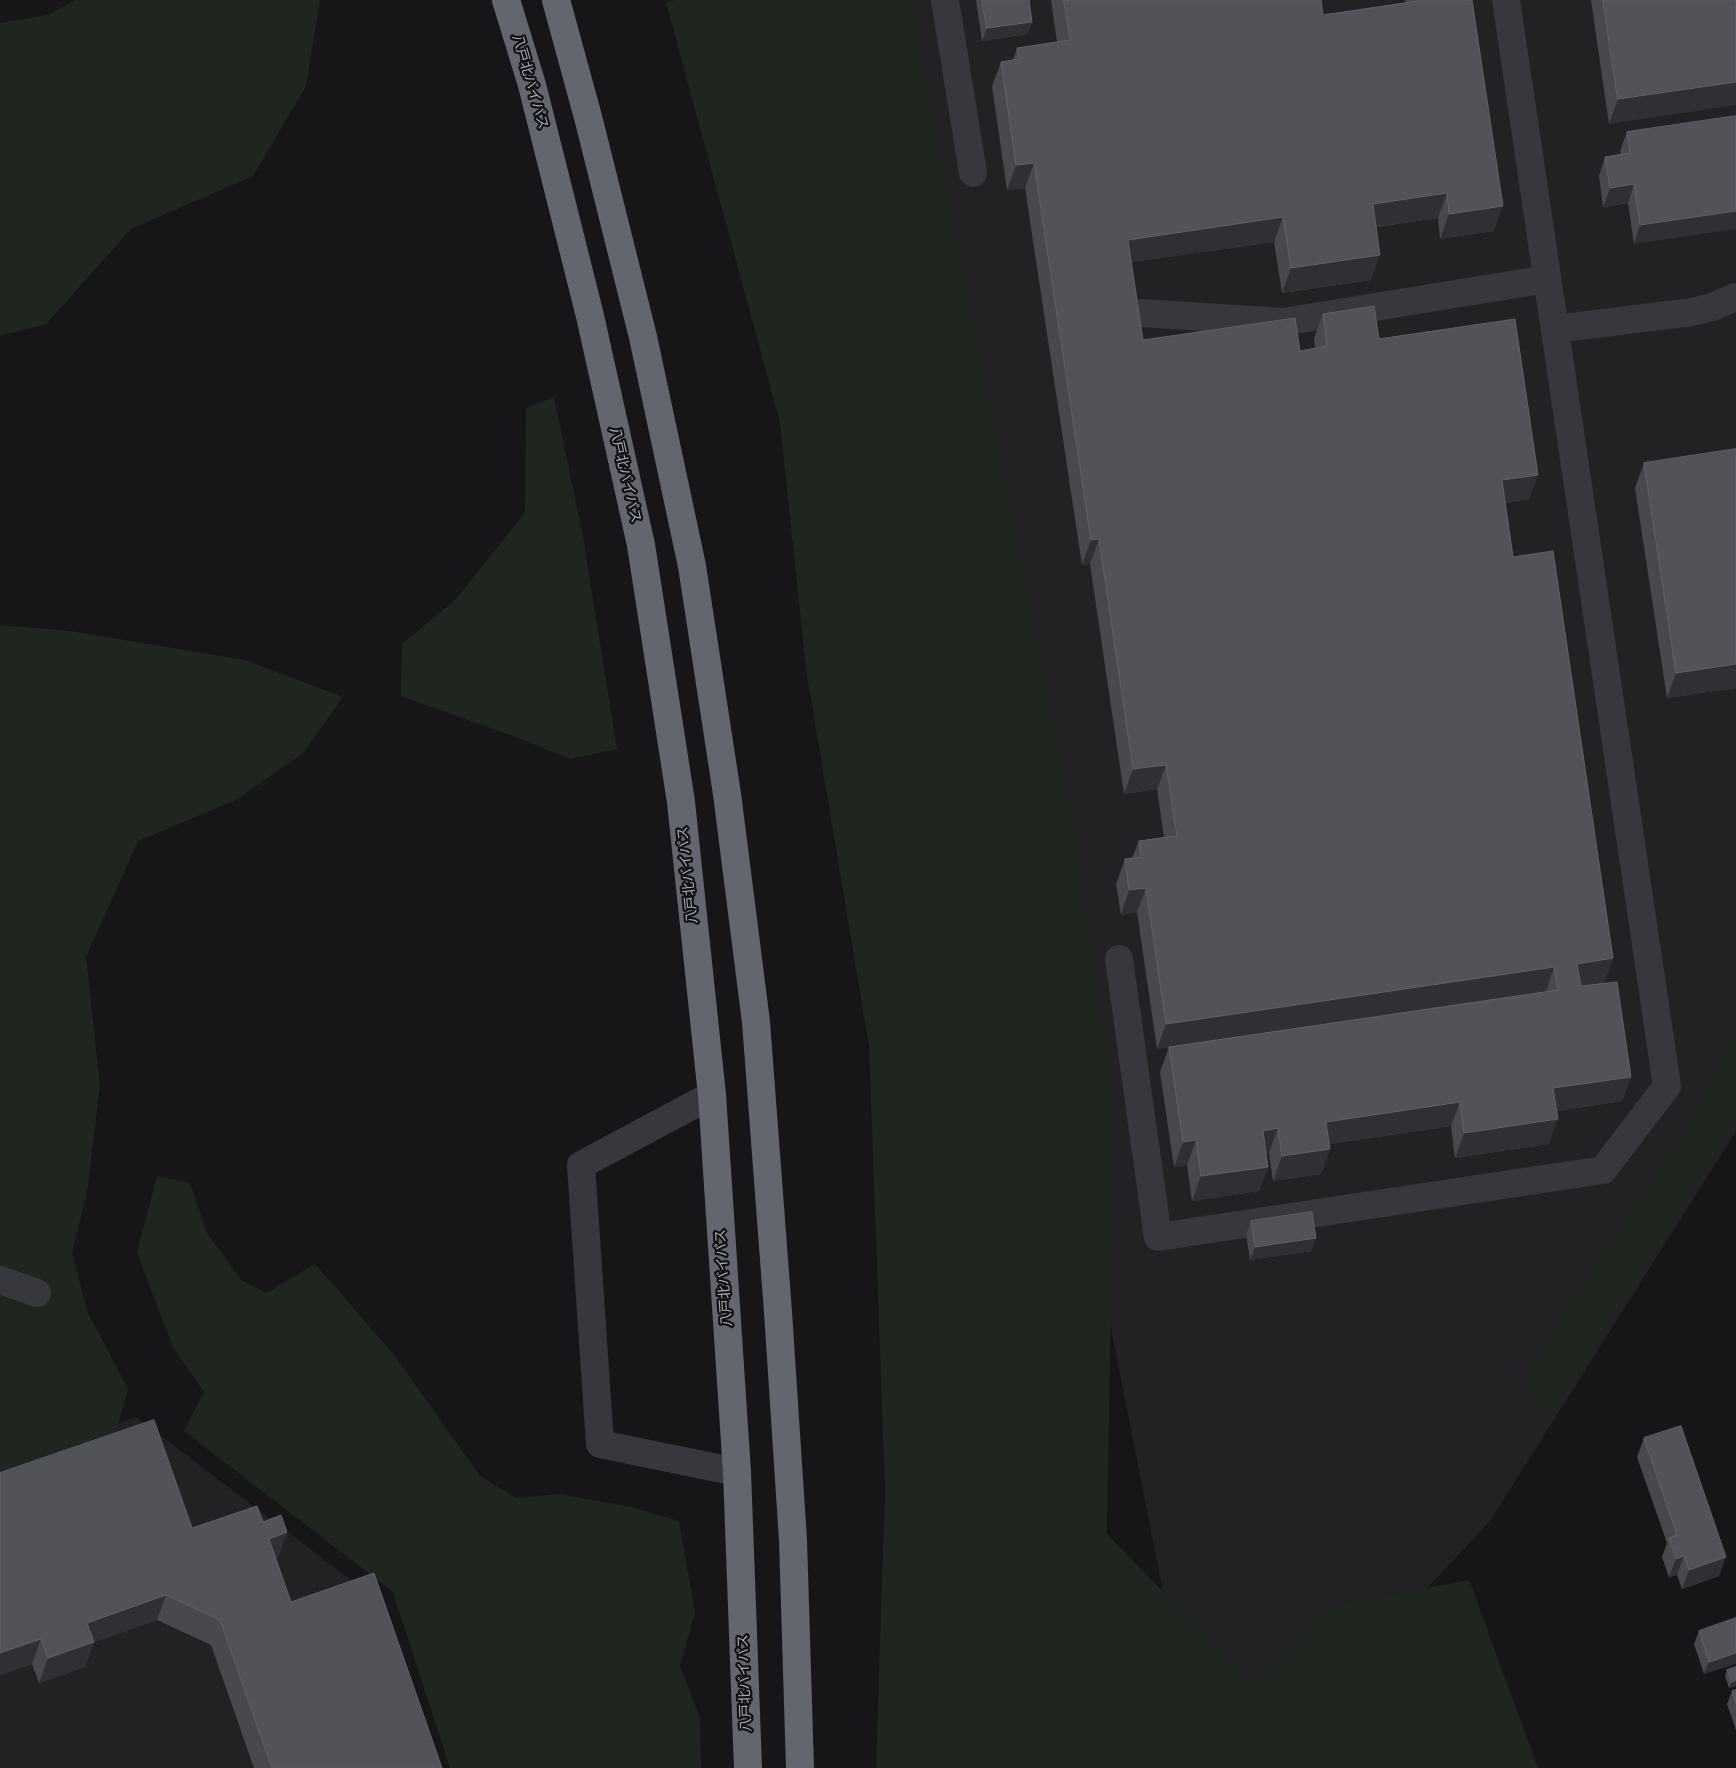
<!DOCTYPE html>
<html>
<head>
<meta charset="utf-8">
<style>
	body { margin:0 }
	canvas { display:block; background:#161618 }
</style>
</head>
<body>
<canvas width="1736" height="1768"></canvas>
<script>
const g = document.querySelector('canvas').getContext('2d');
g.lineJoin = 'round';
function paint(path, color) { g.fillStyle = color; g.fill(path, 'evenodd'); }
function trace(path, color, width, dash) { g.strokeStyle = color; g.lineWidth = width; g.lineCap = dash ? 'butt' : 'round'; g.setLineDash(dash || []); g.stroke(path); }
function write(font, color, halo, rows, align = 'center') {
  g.font = font + ' "PT Sans Narrow","Noto Sans JP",sans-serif'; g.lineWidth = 4.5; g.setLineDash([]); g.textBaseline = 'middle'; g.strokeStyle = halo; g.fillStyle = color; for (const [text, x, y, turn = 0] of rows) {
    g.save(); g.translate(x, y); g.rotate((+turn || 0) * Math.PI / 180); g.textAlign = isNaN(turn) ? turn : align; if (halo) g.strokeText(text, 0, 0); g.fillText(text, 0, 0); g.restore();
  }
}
paint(new Path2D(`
	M848,0H1736V1131L1490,1521L1418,1598L1308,1724L1187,1712Z
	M136,1417L376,1599L435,1768H0V1465Z`), '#222225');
paint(new Path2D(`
	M75,0H320L306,86L253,176L131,229L46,324L0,336V23L48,15Z
	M675,0H911L964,280L1073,826L1114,1107L1107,1534L1255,1687L1333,1606L1469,1580L1538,1768H876L885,1491L869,1045L806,668L780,423L666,2Z
	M554,397L582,532L617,749L570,759L521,739L401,696L402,644L456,599L525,513L526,408Z
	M0,625L70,631L245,660L343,697L303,753L236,800L138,841L86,957L100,1085L87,1193L72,1253L88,1313L128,1389L114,1437L0,1474Z
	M1736,1030V1120L1551,1413L1520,1385L1705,1099Z
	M157,1176L190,1183L207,1233L241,1280L266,1293L315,1264L394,1355L480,1476L516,1498L559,1494L631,1507L679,1521L695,1612L680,1666L700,1719L701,1768H450L393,1592L184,1431L204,1392L173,1347L137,1252Z`), '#1e261f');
trace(new Path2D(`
	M945,0L973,173
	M1141,313L1283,322L1547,279
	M1555,329L1692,312L1712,307L1736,297
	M1119,959L1158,1237L1603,1170L1667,1086L1506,0
	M712,1095L581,1165L600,1444L737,1472
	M0,1280L37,1293`), '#37383d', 28);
trace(new Path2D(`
	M506,0L532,85L590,316L641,545L681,802L712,1095L737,1472L748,1768
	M556,0L588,117L643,337L692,566L727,794L756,1022L778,1312L793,1540L800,1768`), '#63666e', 28);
paint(new Path2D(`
	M976,0H1029L1032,22L1027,34L982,41Z
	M1051,0H1321L1323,15L1405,3V0H1472L1494,231L1440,239L1438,218L1376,227L1371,280L1282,293L1274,242L1131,262L1143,340L1300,351L1315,348L1314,338L1323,314L1379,339L1529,499L1505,503L1513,557L1613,958L1604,983L1631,1077L1622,1101L1557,1111L1549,1144L1455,1158L1451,1126L1329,1144L1330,1149L1321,1174L1273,1181L1269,1153H1266L1268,1167L1259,1191L1192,1201L1187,1165L1174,1167L1160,1072L1169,1047L1313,1026L1157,1049L1137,912L1121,915L1116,884L1125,859L1132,858L1139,841L1164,837L1157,789L1124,794L1090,564L1082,565L1025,188L1007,190L992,86L1001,62L1013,60L1017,48L1057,42Z
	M1591,0H1736L1609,124Z
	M1736,116L1634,244L1628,203L1603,207L1599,176L1605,157L1621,154L1620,151L1627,132Z
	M1736,449V688L1667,698L1635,488L1644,463Z
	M1251,1221L1316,1238L1311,1251L1250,1260L1246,1234Z
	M1644,1438L1719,1576L1682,1589L1677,1575L1669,1577L1662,1557L1667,1543L1637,1457Z
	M0,1473L192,1528L287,1532L278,1557L275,1558L291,1602L442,1768H254L211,1645L157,1620L94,1642L85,1667L39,1683L32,1664L0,1675Z
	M1736,1618L1704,1674L1694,1644L1699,1631Z
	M1736,1667V1686L1729,1688L1725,1676L1727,1670Z
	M1736,1690V1730L1727,1704L1732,1691Z`), '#47494d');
paint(new Path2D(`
	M1032,22L1027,34L982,41L987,28Z
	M1736,82V105L1609,124L1618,99Z
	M1034,163L1025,188L1007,190L1016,165Z
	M1634,184L1628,203L1603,207L1610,188Z
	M1447,193L1438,218L1364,228L1373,204Z
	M1503,206L1494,231L1440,239L1449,214Z
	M1736,211V229L1634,244L1640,225Z
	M1283,217L1274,242L1119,264L1128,240Z
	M1380,255L1371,280L1282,293L1291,268Z
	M1538,475L1529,499L1493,504L1502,480Z
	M1099,539L1090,564L1082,565L1091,540Z
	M1736,664V688L1667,698L1676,673Z
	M1166,765L1157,789L1124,794L1133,769Z
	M1146,888L1137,912L1121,915L1129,890Z
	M1613,958L1604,983L1569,988L1577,964Z
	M1554,967L1546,992L1157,1049L1166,1024Z
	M1631,1077L1622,1101L1544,1113L1553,1088Z
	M1460,1102L1451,1126L1317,1146L1326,1122Z
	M1558,1119L1549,1144L1455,1158L1464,1133Z
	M1278,1128L1269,1153L1254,1155L1263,1131Z
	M1196,1140L1187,1165L1174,1167L1183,1142Z
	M1330,1149L1321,1174L1273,1181L1282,1156Z
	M1268,1167L1259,1191L1192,1201L1201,1176Z
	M1316,1238L1311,1251L1250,1260L1255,1247Z
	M287,1532L278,1557L260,1563L269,1539Z
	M1684,1556L1677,1575L1669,1577L1676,1559Z
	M1726,1557L1719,1576L1682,1589L1689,1570Z
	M166,1595L157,1620L94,1642L85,1667L39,1683L48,1658L87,1623Z
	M41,1639L32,1664L0,1675V1653Z
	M1736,1653V1664L1704,1674L1709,1662Z
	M1736,1680V1686L1729,1688L1732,1682Z`), '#2f3033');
const building = new Path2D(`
	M982,0H1029L1032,22L987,28Z
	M1064,0H1321L1323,15L1418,1L1417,0H1472L1503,206L1449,214L1447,193L1373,204L1380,255L1291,268L1283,217L1128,240L1143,340L1295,318L1300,351L1327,346L1323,314L1374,306L1379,339L1515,319L1538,475L1502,480L1513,557L1553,551L1613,958L1577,964L1581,986L1617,982L1631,1077L1553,1088L1558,1119L1464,1133L1460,1102L1326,1122L1330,1149L1282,1156L1278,1128L1263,1131L1268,1167L1201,1176L1196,1140L1183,1142L1169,1047L1558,990L1554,967L1166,1024L1146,888L1129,890L1125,859L1141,857L1139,841L1177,836L1166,765L1133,769L1099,539L1091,540L1034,163L1016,165L1001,62L1019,59L1017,48L1070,40Z
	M1603,0H1736V82L1618,99Z
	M1736,116V211L1640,225L1634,184L1610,188L1605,157L1630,153L1627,132Z
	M1736,449V664L1676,673L1644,463Z
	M1312,1212L1316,1238L1255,1247L1251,1221Z
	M154,1420L192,1528L257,1506L263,1522L281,1515L287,1532L269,1539L291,1602L374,1573L442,1768H272L220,1620L166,1595L87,1623L94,1642L48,1658L41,1639L0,1653V1473Z
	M1681,1426L1726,1557L1689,1570L1684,1556L1676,1559L1669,1538L1677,1535L1644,1438Z
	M1736,1618V1653L1709,1662L1699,1631Z
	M1736,1667V1680L1732,1682L1727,1670Z
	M1736,1690V1704L1732,1691Z`);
paint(building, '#525359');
trace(building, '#5f6168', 1);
write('14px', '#a8adb8', '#111113', [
	["八戸北バイパス",530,82,74],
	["八戸北バイパス",625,475,77],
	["八戸北バイパス",688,875,-96],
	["八戸北バイパス",724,1278,-94],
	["八戸北バイパス",745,1683,-92]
]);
</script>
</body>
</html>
